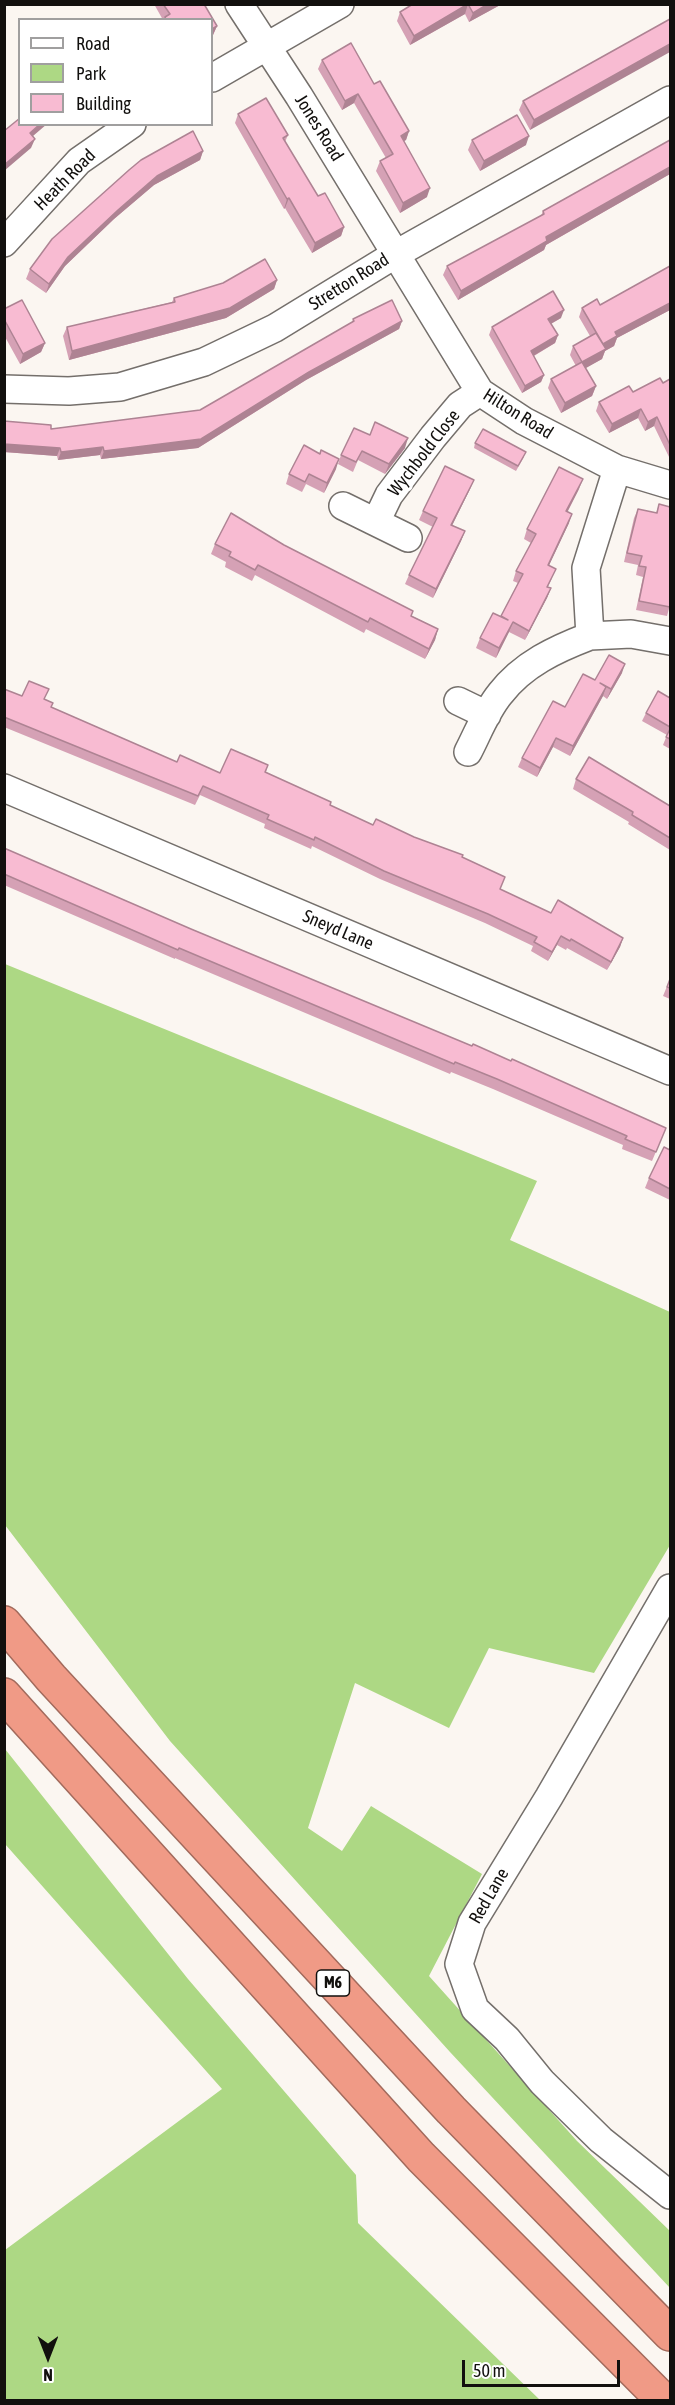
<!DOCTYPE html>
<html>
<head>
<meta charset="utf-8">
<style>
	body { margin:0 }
	#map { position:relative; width:675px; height:2405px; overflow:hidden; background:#fbf6f1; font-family:"Asap Condensed",sans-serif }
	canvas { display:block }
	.frame { position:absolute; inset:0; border:6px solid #12100e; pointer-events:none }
	.legend { position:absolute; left:18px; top:18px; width:195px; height:108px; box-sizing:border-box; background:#fff; border:2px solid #a09f9f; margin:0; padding:8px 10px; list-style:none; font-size:18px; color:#12100e }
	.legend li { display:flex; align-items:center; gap:12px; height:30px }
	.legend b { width:30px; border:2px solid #a09f9f }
	.north { position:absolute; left:18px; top:2327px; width:60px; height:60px; -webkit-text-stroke:4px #fff; paint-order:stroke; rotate:180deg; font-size:16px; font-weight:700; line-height:24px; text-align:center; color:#12100e }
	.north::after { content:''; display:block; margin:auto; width:21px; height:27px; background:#12100e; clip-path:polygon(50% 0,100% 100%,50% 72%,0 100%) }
	.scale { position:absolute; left:462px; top:2360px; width:158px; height:27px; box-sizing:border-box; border:3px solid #12100e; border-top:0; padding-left:8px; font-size:18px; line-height:21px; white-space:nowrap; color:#12100e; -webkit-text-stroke:4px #fff; paint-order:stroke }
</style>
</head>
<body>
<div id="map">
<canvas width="675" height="2405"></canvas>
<div class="frame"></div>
<ul class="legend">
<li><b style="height:8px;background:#fff"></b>Road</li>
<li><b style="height:16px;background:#add884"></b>Park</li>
<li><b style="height:16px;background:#f8bbd2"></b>Building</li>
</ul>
<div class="north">N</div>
<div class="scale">50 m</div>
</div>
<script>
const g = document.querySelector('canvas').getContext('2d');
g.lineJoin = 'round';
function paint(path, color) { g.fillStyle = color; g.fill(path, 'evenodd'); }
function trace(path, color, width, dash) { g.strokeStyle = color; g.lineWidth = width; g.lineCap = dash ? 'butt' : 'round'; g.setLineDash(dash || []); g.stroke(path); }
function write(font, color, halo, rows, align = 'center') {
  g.font = font + ' "Asap Condensed",sans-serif'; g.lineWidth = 6; g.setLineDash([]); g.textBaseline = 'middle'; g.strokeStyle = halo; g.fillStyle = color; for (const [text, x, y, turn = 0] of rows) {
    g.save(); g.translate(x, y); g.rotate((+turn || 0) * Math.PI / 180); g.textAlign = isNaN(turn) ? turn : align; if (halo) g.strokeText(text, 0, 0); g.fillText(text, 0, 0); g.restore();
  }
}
paint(new Path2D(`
	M5,964L537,1181L510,1240L670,1312V1545L594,1673L489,1648L449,1728L355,1683L308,1828L342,1851L371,1806L482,1874L429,1976L577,2141L670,2231V2288L450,2052L170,1741L5,1525Z
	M5,1749L188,1979L356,2175L358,2223L540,2400H5V2250L222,2089L5,1844Z`), '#add884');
const minor = new Path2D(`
	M239,4L299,96L480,392L524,421L617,469L670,485
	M212,78L340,4
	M4,243L79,161L132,124
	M4,389L69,391L120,387L204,362L275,328L396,254L670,100
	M343,506L408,538
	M376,522L389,495L433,437L460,405L480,392
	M590,636L631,634L670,641
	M458,701L487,715
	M468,752C478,733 486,711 500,694C523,664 556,649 590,636L586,568L617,469
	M4,788L670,1071
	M670,1588L549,1797L472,1923L459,1964L475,2009L507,2039L542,2082L601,2140L670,2195`);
const highway = new Path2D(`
	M4,1623L51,1678L451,2110L670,2334
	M4,1695L421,2157L663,2400`);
trace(minor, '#746f6b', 30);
trace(highway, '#a26a5c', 36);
trace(minor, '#fff', 27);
trace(highway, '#f09a86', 33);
paint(new Path2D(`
	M154,4H204L217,26L213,35L212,37V20H163Z
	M413,4H502L469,22L465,14L410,45L397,21L400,12Z
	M670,19L530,130L519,110L523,101Z
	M322,60L374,84L409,131L406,140L404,141L427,197L400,213L376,171L380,161L386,158L354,103L342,110L318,69Z
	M238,114L288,135L285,142L318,196L344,227L341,236L312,253L285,208L284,209L235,123Z
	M472,140L526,145L480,171L468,150Z
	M670,140V174L546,245L544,250L458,300L443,275L447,266L541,216L543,211Z
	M203,151L200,160L154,185L114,219L65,266L46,293L26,279L30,269Z
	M670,266V310L617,338L614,346L605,351L602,359L585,368L596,386L592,396L561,413L548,388L551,379L576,366L570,355L573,346L590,336L579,317L582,308L600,305Z
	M277,280L274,289L226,318L69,360L63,336L67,327L172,302L174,298Z
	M4,309L45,343L41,352L20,364L4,335Z
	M561,318L551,324L558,335L555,343L534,356L544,375L541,382L522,393L489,335L492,327Z
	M353,319L402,321L399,329L306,380L198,448L101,459L100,455L58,460L57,456L4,452V421L51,429L200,410L352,322Z
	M670,379V459L654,426L645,431L638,418L609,433L596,411L599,402L663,383Z
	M370,435L405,448L385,474L358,460L353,472L338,464L341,455Z
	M475,443L524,457L516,471L474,448Z
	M336,469L324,493L306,484L302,492L286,484L289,474Z
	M474,480L470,489L452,525L465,531L461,541L433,598L405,584L409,575L433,527L419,520L423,511Z
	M579,489L568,511L569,523L549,565L552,578L548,587L551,588L547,598L525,640L509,632L496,658L476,648L480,638L501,616L518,583L513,581L516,571L531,543L524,539L527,529Z
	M659,504L670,605L667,616L636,610L643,577L636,575L638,565L624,562L634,518L638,509L656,513Z
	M215,544L284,545L412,616L438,629L435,640L425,659L366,629L364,633L255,575L252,581L225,567L226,562L211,554Z
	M622,673L607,699L603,696L570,756L553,747L537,777L518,767L522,758L565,707L595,680Z
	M4,689L22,696L45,700L51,707L177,762L220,773L268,765L266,772L330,805L373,825L414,837L462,857L500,889L551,913L623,938L620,947L607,970L567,948L566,950L557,945L548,961L531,951L533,946L485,923L380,879L312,846L311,849L264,828L265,824L200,795L195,805L4,727Z
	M670,698V749L663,745L667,735L642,721L646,713Z
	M576,779L670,806V850L628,824L629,822L573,789Z
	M4,848L191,929L666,1128L652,1161L622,1149L623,1145L493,1089L451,1072L450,1074L175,958V959L4,885Z
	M670,979V999L663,996Z
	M670,1150V1200L645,1188L649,1178Z`), '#d5a1b5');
paint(new Path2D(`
	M468,4L465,14L410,45L414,36Z
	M488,4H502L469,22L473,13Z
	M217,26L213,35L212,37V29Z
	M670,44V52L530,130L534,120Z
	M358,94L354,103L342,110L345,101Z
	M40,124H47L26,142L30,133Z
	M409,131L406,140L397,145L401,136Z
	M529,136L526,145L480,171L484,161Z
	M35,139L31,148L4,171V165Z
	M203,151L200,160L154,185L114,219L65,266L46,293L49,284L68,257L118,210L157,176Z
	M670,167V174L546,245L544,250L458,300L461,291L546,237Z
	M430,188L427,197L400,213L403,203Z
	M289,198L285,208L284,209L287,199Z
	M344,227L341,236L312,253L315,243Z
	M277,280L274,289L226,318L69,360L72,351Z
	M670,303V310L617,338L614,346L605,351L602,359L579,372L582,362L603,344L615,332Z
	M564,310L561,318L545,327L548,319Z
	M402,321L399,329L306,380L198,448L101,459L104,451L309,372Z
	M558,335L555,343L528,359L531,351Z
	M45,343L41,352L20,364L23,354Z
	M544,375L541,382L522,393L525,386Z
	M596,386L592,396L561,413L565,403Z
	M641,409L638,418L609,433L612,424Z
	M657,417L654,426L645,431L648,422Z
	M408,438L405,448L385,474L389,464Z
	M4,444L60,448L57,456L4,452Z
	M103,447L100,455L58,460L61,452Z
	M339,459L336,469L324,493L327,483Z
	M583,479L579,489L563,520L566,511Z
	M474,480L470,489L448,534L451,525Z
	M572,514L569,523L545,574L548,565Z
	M465,531L461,541L433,598L436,589Z
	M551,588L547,598L525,640L529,631Z
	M513,622L509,632L496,658L499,648Z
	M438,629L435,640L425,659L429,649Z
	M625,664L622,673L607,699L611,689Z
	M606,687L603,696L570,756L573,746Z
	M556,738L553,747L537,777L540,768Z
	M561,936L557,945L548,961L552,952Z
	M623,938L620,947L607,970Z`), '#ae8393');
const building = new Path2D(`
	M163,4H204L217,26L212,29V20H166L165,17L170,14Z
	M413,4H468L414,36L400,12Z
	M468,4H488L473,13Z
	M670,19V44L534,120L523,101Z
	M351,43L374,84L380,81L409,131L401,136L430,188L403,203L380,161L393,154L358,94L345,101L322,60Z
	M266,98L288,135L283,138L318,196L325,193L344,227L315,243L289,198L287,199L238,114Z
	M517,115L529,136L484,161L472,140Z
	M20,118V124H40L30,133L35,139L4,165V131Z
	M193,131L203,151L157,176L118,210L68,257L49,284L30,269L52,239L129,170L141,160Z
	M670,140V167L546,237L547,241L461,291L447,266L544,214L543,211Z
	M265,259L277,280L230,308L72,351L67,327L175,302L174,298L223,283Z
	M670,266V303L615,332L617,336L603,344L582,308L597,299L600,305Z
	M553,291L564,310L548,319L558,335L531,351L544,375L525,386L492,327Z
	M22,300L45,343L23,354L4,319V309Z
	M392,300L402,321L309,372L201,439L104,451L103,447L61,452L60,448L4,444V421L51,425V429L200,410L354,321L353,319Z
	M596,333L606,349L582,362L573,346Z
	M582,362L596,386L565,403L551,379Z
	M660,378L663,383L670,379V445L657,417L648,422L641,409L612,424L599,402L629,386L633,392Z
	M375,422L408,438L389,464L362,451L356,462L341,455L354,428L370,435Z
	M483,429L526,452L518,466L475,443Z
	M304,445L320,454L321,450L339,459L327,483L309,474L305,482L289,474Z
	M445,466L474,480L451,525L465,531L436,589L409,575L437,518L423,511Z
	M559,467L583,479L566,511L572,514L548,565L556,569L547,587L551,588L529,631L513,622L499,648L480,638L493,613L508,620L501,616L523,574L516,571L536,534L527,529Z
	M659,504L670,507V607L639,601L646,567L639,566L642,556L627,553L638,509L657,513Z
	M231,513L284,545L413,611L411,616L438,629L429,649L370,618L368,622L258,565L255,570L229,556L231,552L215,544Z
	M609,655L625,664L611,689L600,683L606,687L573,746L556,738L540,768L522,758L553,701L565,707L583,674L595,680Z
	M29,681L49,689L44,699L53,703L51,707L177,762L180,755L220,773L231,749L268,765L265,772L331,802L330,805L373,825L376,819L414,837L463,855L462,857L505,877L500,889L551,913L558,900L623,938L611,962L571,939L570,941L561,936L552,952L534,942L537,937L488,914L384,871L315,837L314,840L267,819L269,815L203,786L198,796L4,717V689L22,696Z
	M658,691L670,698V727L646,713Z
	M670,729V739L666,737Z
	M589,757L670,806V838L632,815L633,812L576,779Z
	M4,848L191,929L472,1046L473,1044L511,1061L512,1059L666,1128L656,1152L625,1139L627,1136L497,1079L455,1062L454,1064L179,948L178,950L4,874Z
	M670,979V988L667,987Z
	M664,1147L670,1150V1189L649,1178Z`);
paint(building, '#f8bbd2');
trace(building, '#ae8393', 1.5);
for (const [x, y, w] of [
	[333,1983,33]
]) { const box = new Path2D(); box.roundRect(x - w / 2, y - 13, w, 26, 4.5); g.fillStyle = '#fff'; g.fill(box); trace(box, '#12100e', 1.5); }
write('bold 16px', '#12100e', null, [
	["M6",333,1983]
]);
write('18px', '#12100e', '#fff', [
	["Jones Road",319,128,58],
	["Heath Road",65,180,-45],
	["Stretton Road",349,282,-32],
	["Hilton Road",518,414,32],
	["Wychbold Close",424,453,-52],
	["Sneyd Lane",338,930,23],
	["Red Lane",489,1896,-60]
]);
</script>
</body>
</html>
